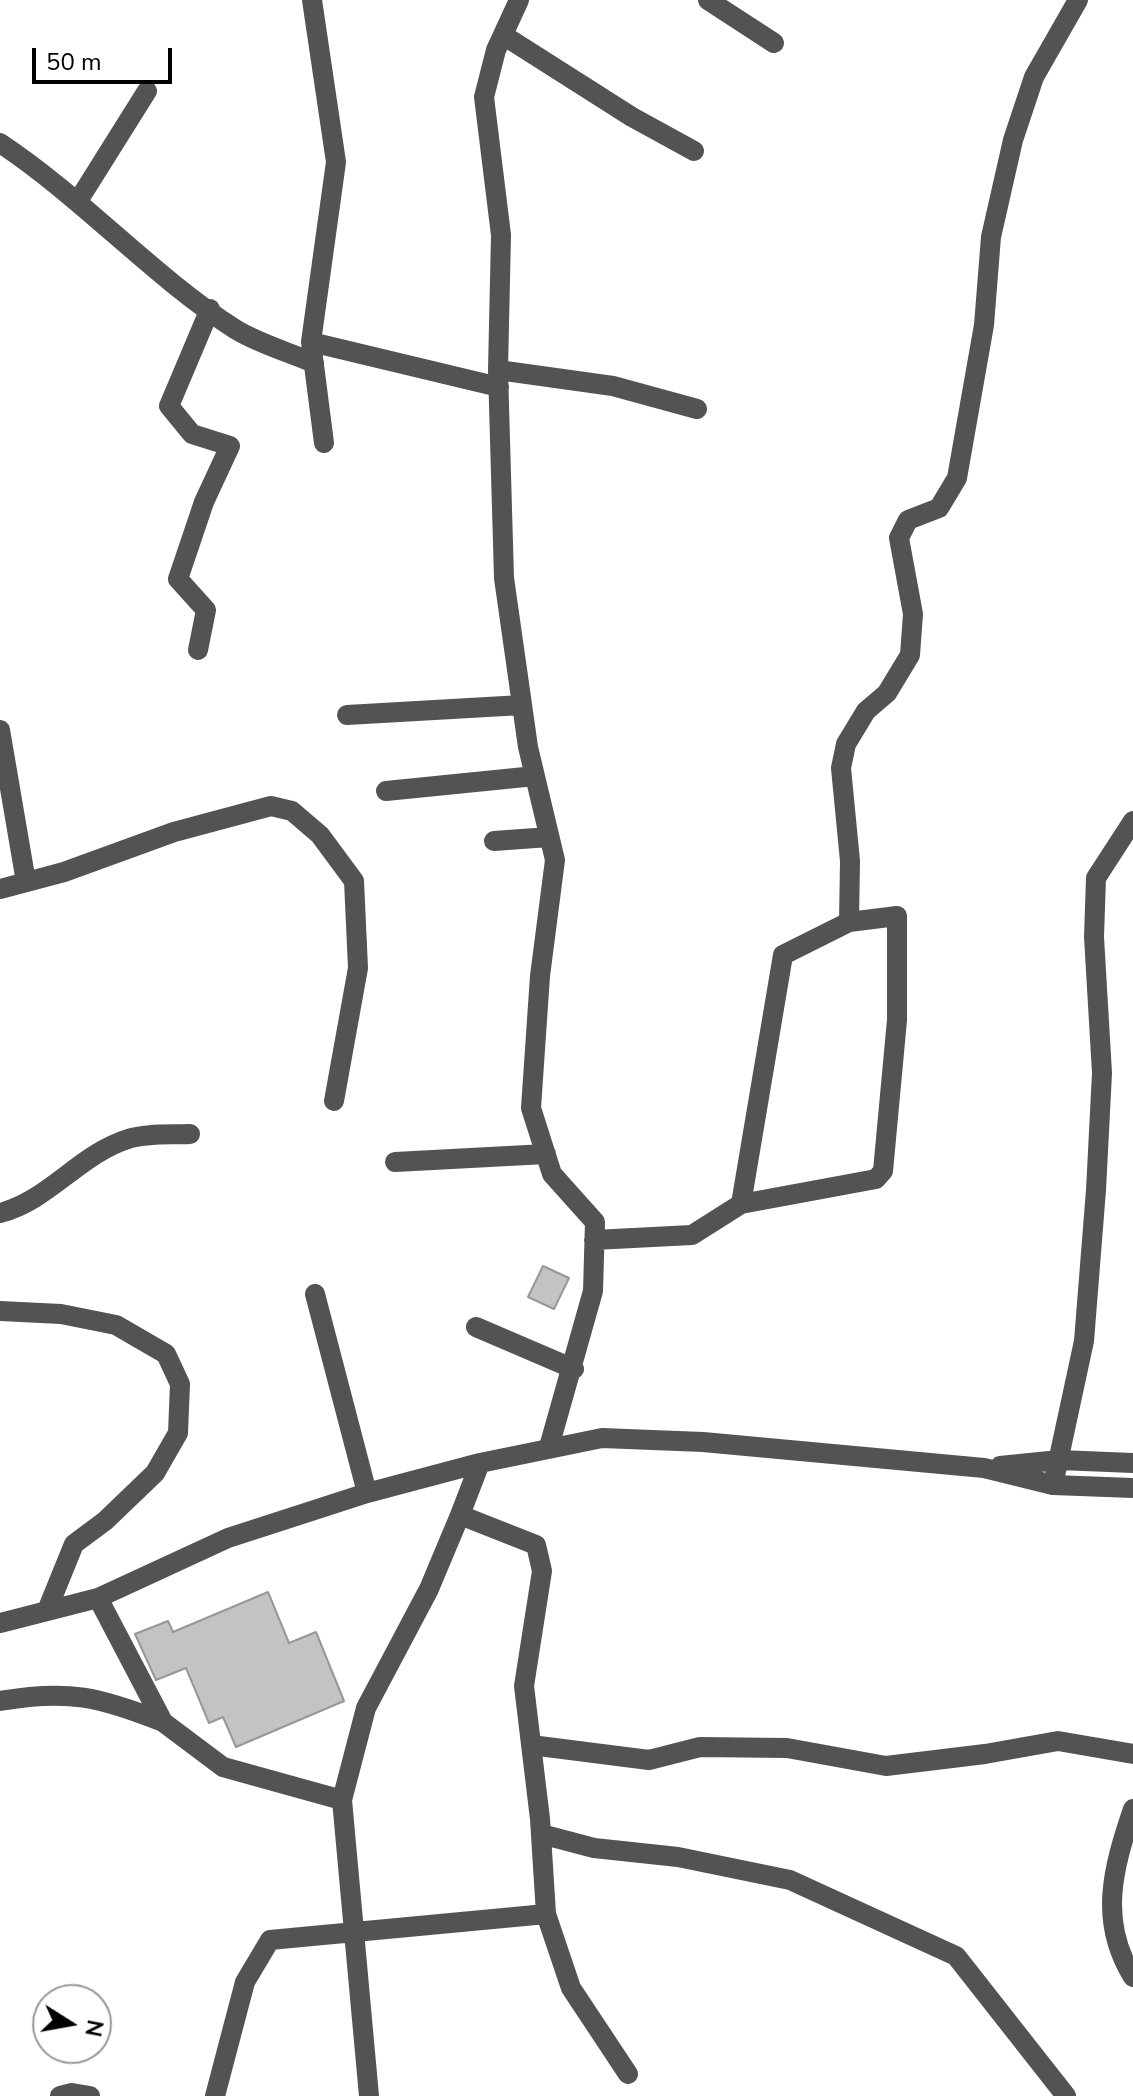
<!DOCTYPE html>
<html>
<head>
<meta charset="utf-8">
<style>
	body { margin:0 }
	#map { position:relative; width:1133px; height:2096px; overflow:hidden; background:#fff; font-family:"Nunito Sans",sans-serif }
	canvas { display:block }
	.north { position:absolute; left:32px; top:1984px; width:80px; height:80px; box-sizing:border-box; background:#fff; border:2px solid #999; border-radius:50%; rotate:101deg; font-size:22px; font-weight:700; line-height:32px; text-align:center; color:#000 }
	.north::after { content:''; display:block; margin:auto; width:28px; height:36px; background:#000; clip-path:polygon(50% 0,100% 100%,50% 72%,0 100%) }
	.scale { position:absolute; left:32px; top:48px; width:140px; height:36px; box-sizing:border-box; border:4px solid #000; border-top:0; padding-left:10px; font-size:24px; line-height:28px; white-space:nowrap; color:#000; -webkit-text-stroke:6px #fff; paint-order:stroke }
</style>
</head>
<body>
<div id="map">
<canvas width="1133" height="2096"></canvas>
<div class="north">N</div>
<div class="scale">50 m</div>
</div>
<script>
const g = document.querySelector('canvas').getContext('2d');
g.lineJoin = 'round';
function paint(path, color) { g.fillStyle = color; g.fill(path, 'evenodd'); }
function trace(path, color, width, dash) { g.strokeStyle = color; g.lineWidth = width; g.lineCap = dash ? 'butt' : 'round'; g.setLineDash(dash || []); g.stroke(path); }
const building = new Path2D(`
	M543,1266L569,1278L554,1309L528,1297Z
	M268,1592L289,1643L316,1632L344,1701L236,1747L223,1717L209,1723L186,1668L156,1680L135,1634L168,1621L173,1632Z`);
paint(building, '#c3c3c3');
trace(building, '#979797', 2);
trace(new Path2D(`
	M312,0L336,162L311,342L324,443
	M519,0L496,50L484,97L501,235L498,370L504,578L528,747L555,860L540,976L531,1108L552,1174L595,1222L593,1291L549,1447
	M708,0L774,43
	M503,35L632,117L694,151
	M0,143C83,198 151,275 235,329C259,344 289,352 314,363
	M78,201L147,91
	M311,342L499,387
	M498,370L613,386L697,409
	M198,650L206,610L178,579L204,502L230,446L192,434L169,406L210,309
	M347,715L522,705
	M0,730L26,882
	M386,791L535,776
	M494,841L549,837
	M0,889L64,872L174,832L271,806L292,811L320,835L354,881L358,968L334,1101
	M849,922L850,861L841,768L846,744L866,711L887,693L910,655L913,614L899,538L908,520L939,508L957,478L984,325L991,237L1013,140L1034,77L1078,0
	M395,1162L546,1154
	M0,1213C48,1201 80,1154 128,1139C146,1133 171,1135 190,1134
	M594,1240L692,1235L741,1204L783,955L849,922L897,916V1020L883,1171L876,1179L741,1204
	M315,1294L367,1493
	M0,1311L61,1314L116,1325L166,1354L180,1384L178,1433L155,1473L105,1521L74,1544L48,1608
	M476,1327L574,1369
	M480,1463L460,1515L536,1545L542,1571L524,1686L540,1819L546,1914L571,1988L628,2074
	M1000,1466L1059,1460L1133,1463
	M1053,1485L1084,1341L1096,1190L1102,1073L1094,937L1096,878L1133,821
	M98,1598L163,1722L223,1767L342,1800
	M0,1623L98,1598L228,1538L367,1493L480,1463L602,1438L703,1442L984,1468L1053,1485L1133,1488
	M0,1701C68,1689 100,1697 163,1722
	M531,1745L649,1760L700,1747L787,1748L886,1766L985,1754L1058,1741L1133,1754
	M1133,1809C1113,1868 1098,1921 1133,1977
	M541,1834L594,1848L678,1857L790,1880L956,1956L1066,2096
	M60,2096L72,2093L90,2096
	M215,2096L245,1982L270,1940L546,1914
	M369,2096L342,1800L366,1708L429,1589L460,1515`), '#535353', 20);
</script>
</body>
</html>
